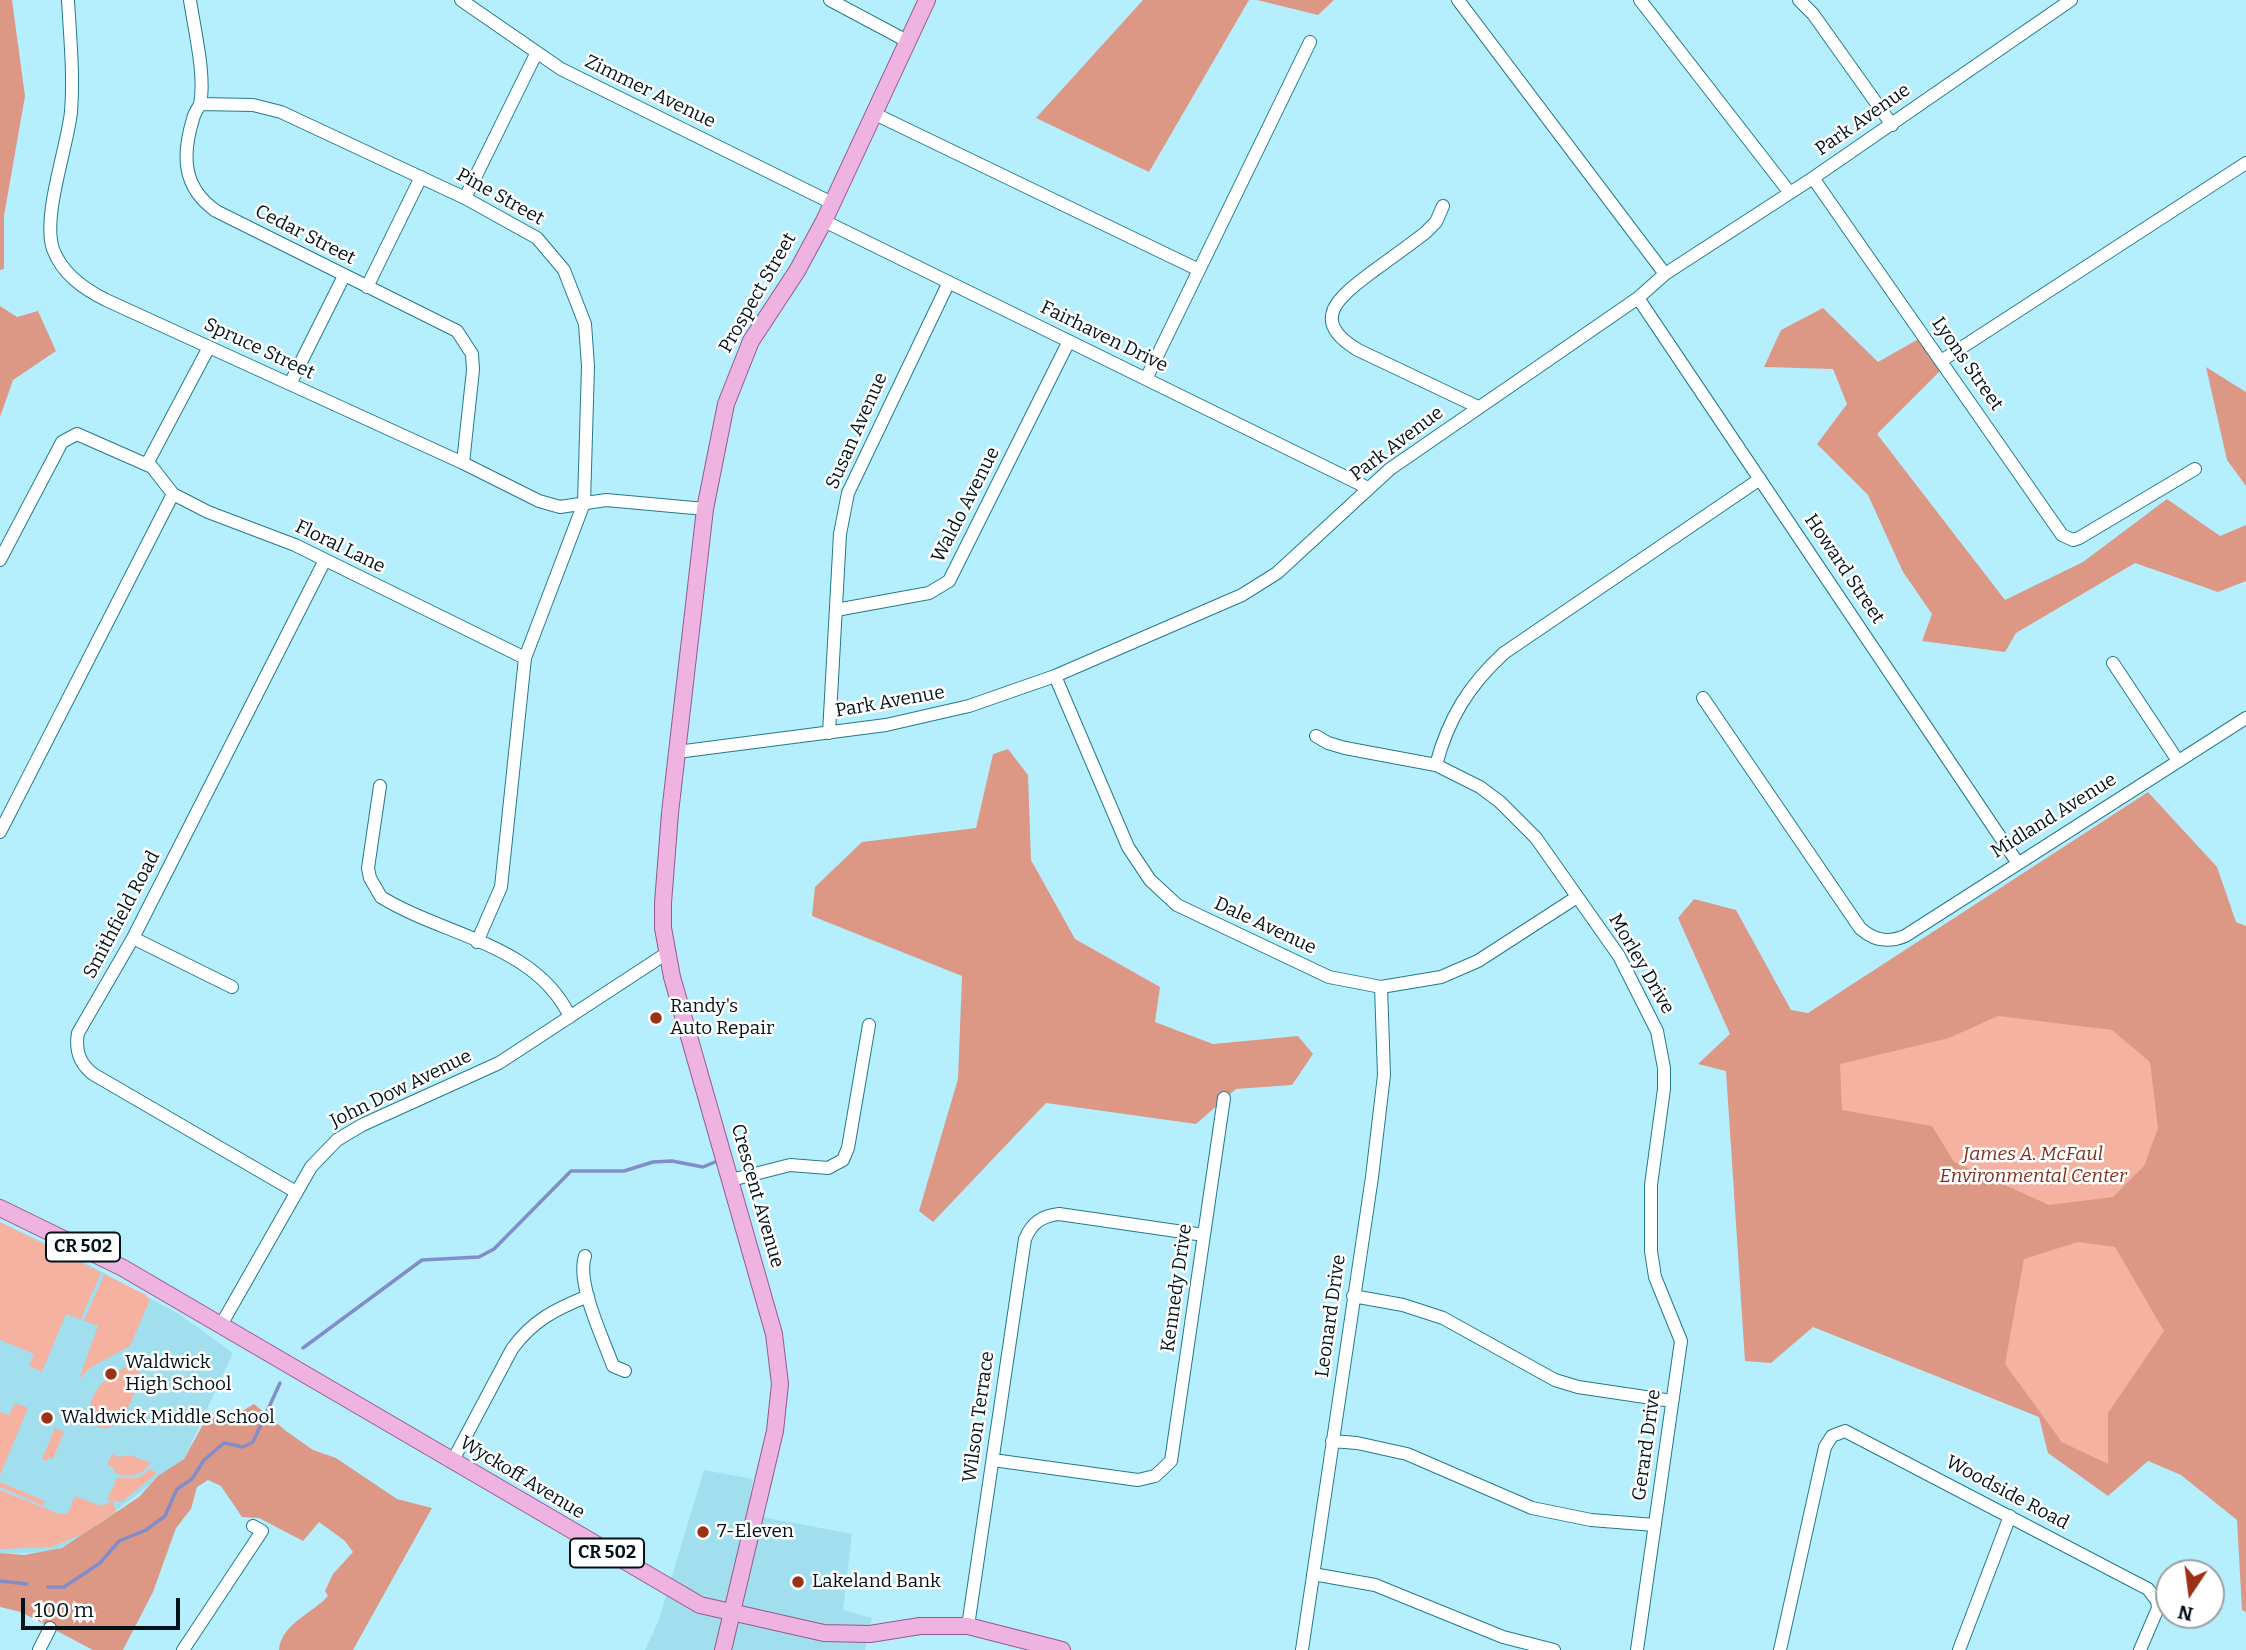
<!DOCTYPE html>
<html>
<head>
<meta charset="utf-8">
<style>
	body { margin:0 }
	#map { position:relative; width:2246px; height:1650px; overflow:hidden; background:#b5effe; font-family:Bitter,serif }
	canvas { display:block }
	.north { position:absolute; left:2155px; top:1559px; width:70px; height:70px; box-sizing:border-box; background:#fff; border:2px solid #99a1a3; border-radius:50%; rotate:193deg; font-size:19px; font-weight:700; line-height:28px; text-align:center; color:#001318 }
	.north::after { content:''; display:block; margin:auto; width:24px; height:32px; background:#9a3216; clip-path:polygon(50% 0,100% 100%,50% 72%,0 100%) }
	.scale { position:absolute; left:21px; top:1598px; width:159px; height:32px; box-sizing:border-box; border:4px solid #001318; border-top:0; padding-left:9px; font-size:21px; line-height:24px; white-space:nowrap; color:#001318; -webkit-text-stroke:5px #fff; paint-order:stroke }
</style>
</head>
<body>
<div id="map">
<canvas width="2246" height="1650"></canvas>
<div class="north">N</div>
<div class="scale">100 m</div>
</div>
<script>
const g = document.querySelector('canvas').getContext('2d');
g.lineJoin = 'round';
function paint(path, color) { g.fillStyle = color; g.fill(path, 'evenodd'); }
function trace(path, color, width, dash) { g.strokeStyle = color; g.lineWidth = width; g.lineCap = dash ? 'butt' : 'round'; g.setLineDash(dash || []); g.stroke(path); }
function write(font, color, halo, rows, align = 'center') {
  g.font = font + ' Bitter,serif'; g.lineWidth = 5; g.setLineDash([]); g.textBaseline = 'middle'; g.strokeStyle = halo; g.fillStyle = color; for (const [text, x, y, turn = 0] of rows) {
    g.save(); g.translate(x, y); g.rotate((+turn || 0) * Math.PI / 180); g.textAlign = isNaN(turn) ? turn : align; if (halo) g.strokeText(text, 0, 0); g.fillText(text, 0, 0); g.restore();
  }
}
paint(new Path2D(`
	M0,1222L69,1254L179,1314L233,1353L184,1459L73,1543L49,1552L0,1554Z
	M704,1470L753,1479L747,1514L852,1534L843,1610L872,1618L865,1650H645L658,1622Z`), '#a1dfef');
paint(new Path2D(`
	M2205,945L2246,1491L2108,1431V1465L2062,1442L2028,1396L1798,1161L1845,1021Z
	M0,1222L146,1295L150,1300L130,1346L90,1368L79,1379L98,1326L66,1314L42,1372L29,1366L34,1354L0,1340ZM101,1273L104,1275L84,1320L81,1318Z
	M130,1365L137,1368L140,1373C134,1393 125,1433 99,1428L89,1414C91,1388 108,1375 130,1365Z
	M15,1403L28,1408L0,1475V1412L9,1415Z
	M55,1428L64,1432L53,1459L49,1457L47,1461L42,1459Z
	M112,1454L118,1457L130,1455L151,1463C142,1476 127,1479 113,1472L114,1468L107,1465Z
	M150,1469L157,1473L122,1502L107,1500L117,1478H138Z
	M0,1482L45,1501L43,1506L0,1487Z
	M0,1490L59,1514L68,1513L75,1496L101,1506L113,1501L116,1512L81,1535L51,1547L0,1549Z`), '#f5b2a1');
paint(new Path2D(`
	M0,0H12L25,96L4,216V269L0,270Z
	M1143,0H1249L1149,172L1036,118Z
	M1257,0H1334L1318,15Z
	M0,306L17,317L38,311L56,351L13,380L0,417Z
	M1823,308L1878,362L1922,337L1944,367L1877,434L2005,600L2083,562L2167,499L2220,536L2246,525V581L2218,592L2135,563L2016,633L2005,652L1922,641L1932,614L1903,572L1868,495L1817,444L1847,404L1833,369L1764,367L1781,330Z
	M2206,367L2246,392V486L2227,460Z
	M1008,749L1028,775L1031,860L1075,939L1160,987L1155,1022L1213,1044L1298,1036L1313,1054L1292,1085L1236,1089L1196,1124L1046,1103L933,1222L919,1211L958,1079L962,976L812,916L815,887L862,842L976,828L993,754Z
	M2148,792L2217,867L2236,922L2246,926V1612L2242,1610L2237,1520L2181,1475L2148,1461L2108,1496L2048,1453L2039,1417L1813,1327L1771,1363L1745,1361L1726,1071L1698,1064L1730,1034L1678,918L1694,899L1736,910L1791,1010L1808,1013ZM1998,1016L2112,1030L2150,1062L2158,1128L2144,1166L2113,1197L2049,1205L1954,1162L1932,1126L1842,1110L1840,1064L1949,1038ZM2078,1242L2115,1247L2164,1331L2108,1413V1464L2062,1442L2005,1364L2024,1259Z
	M254,1404L286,1431L313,1450L336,1458L397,1499L432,1508L353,1650H279C281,1624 313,1613 328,1596L325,1591L333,1574L353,1552L345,1541L319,1522L303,1541L259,1518L242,1517L221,1486L208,1480L197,1487L191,1509L176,1528L153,1592L123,1650H93L21,1612L0,1607V1553L24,1555L62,1548L139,1497L158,1476L184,1459L206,1419L237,1414Z`), '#dd9885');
trace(new Path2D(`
	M303,1348L422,1260L479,1257L494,1249L571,1171H624L653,1162L672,1161L703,1167L715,1162
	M0,1581L27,1584
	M48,1587H64L100,1563L119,1541L146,1530L165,1516L177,1489L192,1479L204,1460L224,1443L243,1447L253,1442L280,1383`), '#828dc8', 3.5);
const minor = new Path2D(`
	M68,0C70,37 74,75 71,112C67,149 42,216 53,249C62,274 84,289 106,300L463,463L539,501L560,507L606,500L705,509
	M190,0C194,28 206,76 200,104C198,109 194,113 193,119C182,155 182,187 216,211L457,331L472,354L473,370L463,463
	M461,0L561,69L832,203
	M830,0L907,41
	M1458,0L1665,274
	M1640,0L1790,193
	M1799,0L1813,14L1892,125
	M200,104L253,105L281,112L465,198L537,238L564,270L585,324L588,366L584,503L525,658L501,887L477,942
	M875,114L1199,270
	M1813,178L2062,535L2073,540L2079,538L2195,469
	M465,198L536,54
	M1443,206L1436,222L1425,233C1408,246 1390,259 1372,272C1339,297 1308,320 1358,350L1478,407
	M824,221L1368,488
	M367,287L421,177
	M1638,298L2017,862
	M1941,361L2246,163
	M1146,379L1310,42
	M290,384L344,276
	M147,464L209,347
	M0,560L62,442L77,434L152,467L173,494L208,512L295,545L525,658
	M836,610L929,593L949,581L1069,341
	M2113,663L2178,761
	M1055,676L1128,847L1150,880L1177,905L1329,977L1381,987L1441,977L1478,961L1577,897
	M1703,698L1860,928C1874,941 1888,943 1905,936L2246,718
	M829,733L840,534L848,493L949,282
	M1316,736L1328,743L1345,748L1436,765L1480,787L1500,802L1536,838L1619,956L1657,1031L1664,1068V1089L1651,1185V1251L1655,1277L1681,1341L1637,1650
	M677,752L886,725L969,706L1055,676L1242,595L1277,573L1390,469L1638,298L1665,274L1813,178L2071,0
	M1436,765C1448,719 1469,685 1504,653L1760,479
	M380,786L368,868L370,878L381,897C444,936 536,944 570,1017
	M0,832L173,494
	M133,938L232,987
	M731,1180L790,1165L828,1168L843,1160L848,1148L869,1025
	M296,1192L93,1074C79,1063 75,1050 78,1033L133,938L324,562
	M585,1256C576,1283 603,1338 613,1366L625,1371
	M1353,1296L1403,1305L1443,1318L1555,1380L1578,1387L1672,1401
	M221,1325L311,1167L337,1140L362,1125L499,1063L667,953
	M1332,1441L1357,1443L1407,1454L1532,1508L1591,1520L1655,1525
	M993,1460L1138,1480L1155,1476L1171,1461L1224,1098
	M452,1462L512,1349C533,1320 556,1309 588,1296
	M1313,1574L1375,1585L1503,1637L1554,1650
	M968,1626L1025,1239C1032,1223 1041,1216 1059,1214L1204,1235
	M39,1650L50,1628
	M183,1650L262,1531L253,1526
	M1302,1650L1372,1177L1384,1075L1381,987
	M1780,1650L1825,1447L1832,1436L1845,1431L2148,1589L2157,1601L2158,1608L2140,1650
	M1959,1650L2010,1516`);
const major = new Path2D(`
	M0,1208L123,1268L700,1605L824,1633L870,1634L920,1626H968L1062,1650
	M723,1650L775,1431L780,1384L774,1334L672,977L663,928V903L670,813L705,509L726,404L751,341L797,271L824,221L927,0`);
trace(minor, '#24798b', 14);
trace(major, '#935a8e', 18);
trace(minor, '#fff', 12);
trace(major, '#eeb3e1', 16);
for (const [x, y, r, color] of [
	[656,1018,7,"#9a3216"],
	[111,1374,7,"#9a3216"],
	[47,1418,7,"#9a3216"],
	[703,1532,7,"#9a3216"],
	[798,1582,7,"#9a3216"]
]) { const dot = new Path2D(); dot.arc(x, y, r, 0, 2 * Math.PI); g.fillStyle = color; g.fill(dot); trace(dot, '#fff', 2.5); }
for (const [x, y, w] of [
	[83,1247,74],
	[607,1553,74]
]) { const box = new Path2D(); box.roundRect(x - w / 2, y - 14.5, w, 29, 5); g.fillStyle = '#fff'; g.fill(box); trace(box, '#001318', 2); }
write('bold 18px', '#001318', null, [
	["CR 502",83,1247],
	["CR 502",607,1553]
]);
write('19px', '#001318', '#fff', [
	["Zimmer Avenue",650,92,26],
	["Park Avenue",1863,120,-35],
	["Pine Street",500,197,29],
	["Cedar Street",305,235,27],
	["Prospect Street",758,293,-60],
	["Fairhaven Drive",1104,337,26],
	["Spruce Street",259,349,25],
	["Lyons Street",1967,364,55],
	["Susan Avenue",857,431,-66],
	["Park Avenue",1397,444,-37],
	["Waldo Avenue",966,505,-63],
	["Floral Lane",340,547,26],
	["Howard Street",1844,569,56],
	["Park Avenue",890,702,-10],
	["Midland Avenue",2054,816,-32],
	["Smithfield Road",122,915,-62],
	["Dale Avenue",1265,926,25],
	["Morley Drive",1641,964,60],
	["John Dow Avenue",401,1089,-26],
	["Crescent Avenue",757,1196,74],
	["Kennedy Drive",1177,1288,-82],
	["Leonard Drive",1331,1316,-82],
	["Wilson Terrace",979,1417,-82],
	["Gerard Drive",1647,1445,-82],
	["Wyckoff Avenue",522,1478,31],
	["Woodside Road",2007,1493,28]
]);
write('19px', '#001318', '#fff', [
	["Randy's",670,1007],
	["Auto Repair",670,1029],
	["Waldwick",125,1363],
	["High School",125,1385],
	["Waldwick Middle School",61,1418],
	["7-Eleven",717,1532],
	["Lakeland Bank",812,1582]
], 'left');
write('italic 19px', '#802e19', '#fff', [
	["James A. McFaul",2033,1155],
	["Environmental Center",2033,1177]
]);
</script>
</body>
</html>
